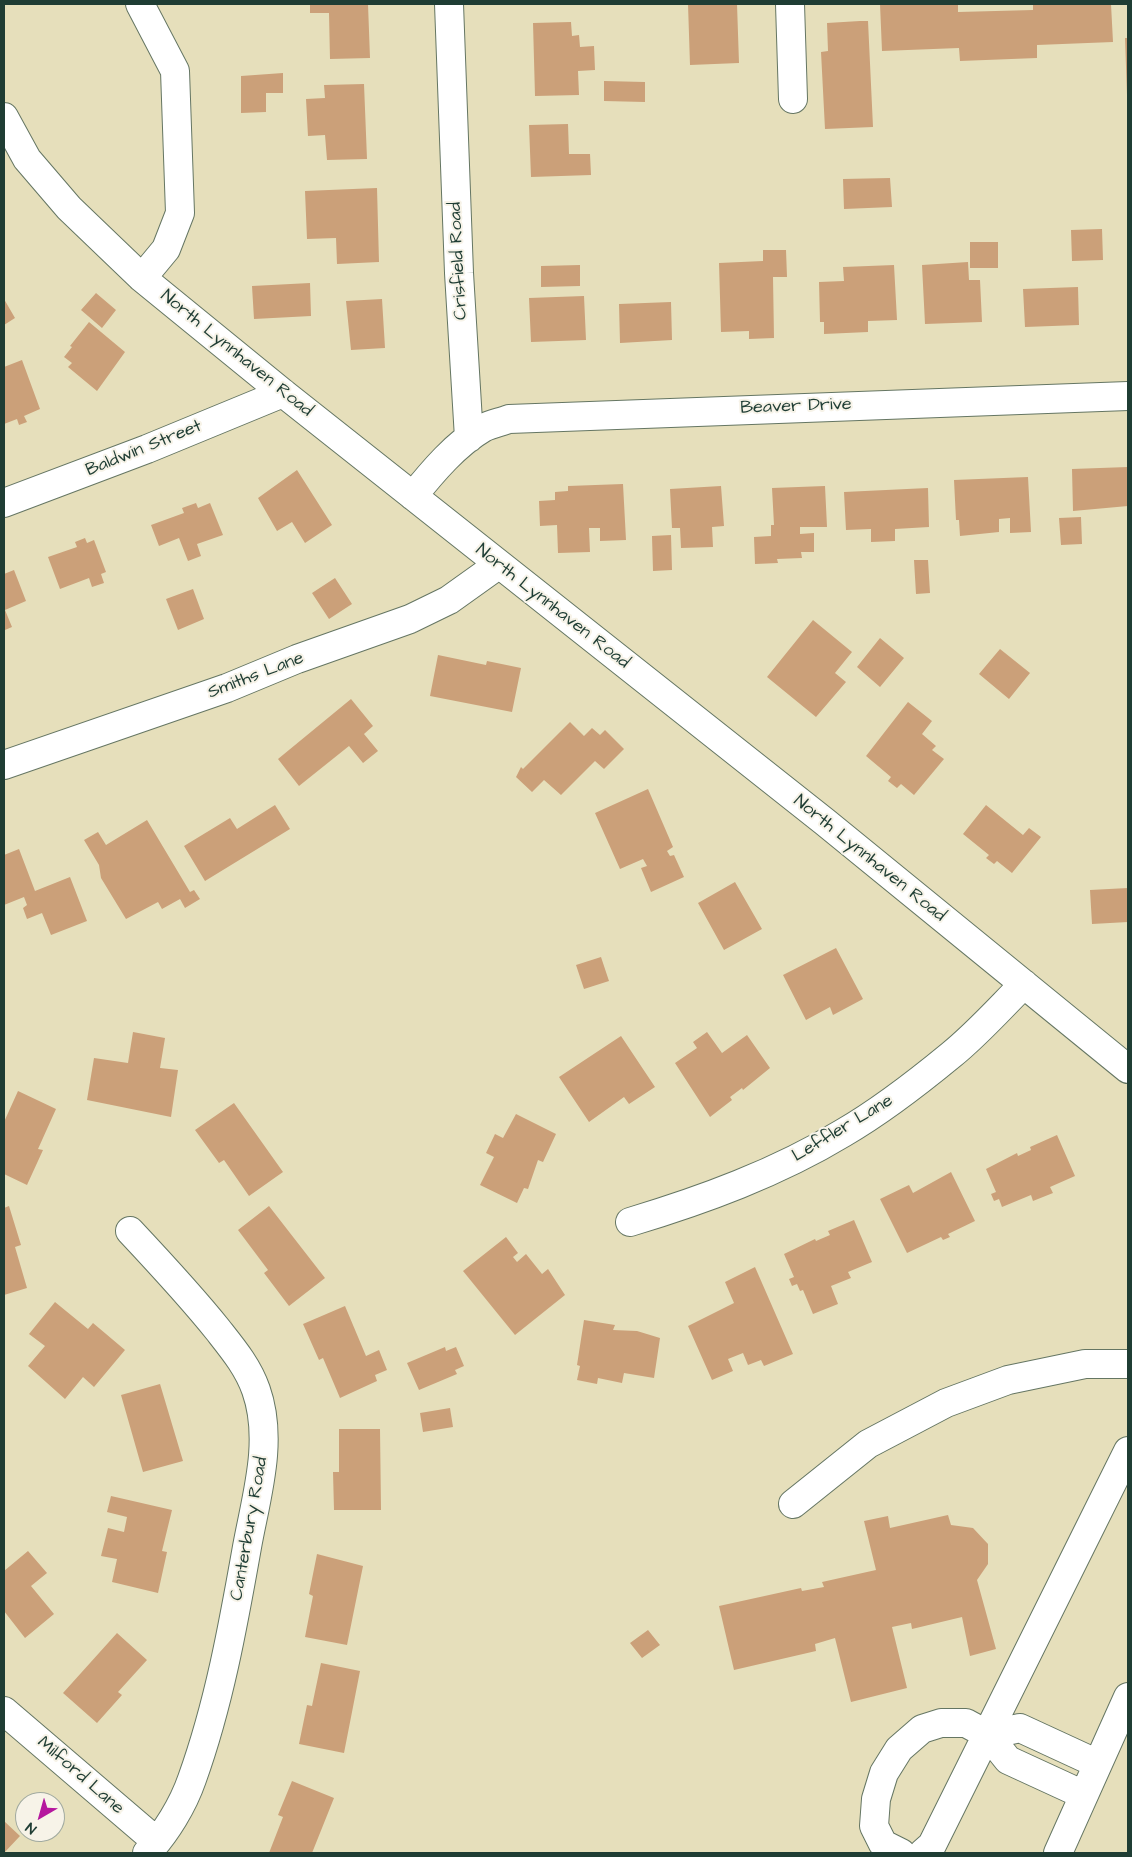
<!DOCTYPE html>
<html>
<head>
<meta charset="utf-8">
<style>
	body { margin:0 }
	#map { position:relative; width:1132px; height:1857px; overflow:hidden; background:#e6dfbb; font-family:"Architects Daughter",sans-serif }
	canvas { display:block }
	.frame { position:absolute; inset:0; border:5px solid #1f3d34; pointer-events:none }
	.north { position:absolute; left:15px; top:1792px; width:50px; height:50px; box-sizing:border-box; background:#f7f3e8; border:1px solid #a1aaa0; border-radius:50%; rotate:218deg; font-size:14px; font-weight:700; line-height:20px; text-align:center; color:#1f3d34 }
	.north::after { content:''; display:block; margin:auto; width:18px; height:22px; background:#b5179e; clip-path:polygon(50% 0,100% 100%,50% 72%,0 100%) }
</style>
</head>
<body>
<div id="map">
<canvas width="1132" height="1857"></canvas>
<div class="frame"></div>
<div class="north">N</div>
</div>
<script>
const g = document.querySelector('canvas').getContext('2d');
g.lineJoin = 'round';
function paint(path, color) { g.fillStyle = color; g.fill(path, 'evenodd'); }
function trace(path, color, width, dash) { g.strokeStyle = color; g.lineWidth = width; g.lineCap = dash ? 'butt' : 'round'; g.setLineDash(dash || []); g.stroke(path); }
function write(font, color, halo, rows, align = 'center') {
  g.font = font + ' "Architects Daughter",sans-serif'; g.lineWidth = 4; g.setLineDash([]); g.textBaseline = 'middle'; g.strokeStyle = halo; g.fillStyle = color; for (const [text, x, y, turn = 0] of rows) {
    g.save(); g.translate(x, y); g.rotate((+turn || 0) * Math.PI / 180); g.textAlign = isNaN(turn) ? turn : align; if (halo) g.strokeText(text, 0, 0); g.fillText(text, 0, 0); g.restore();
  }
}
paint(new Path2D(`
	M310,4H368L370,58L330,59L329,13H310Z
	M688,4H737L739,63L690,65Z
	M880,4H958V12L1033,10V4H1111L1113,42L1037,45V58L960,61L959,48L882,51Z
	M860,21H868L873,127L825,129L821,52L828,51L827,23Z
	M571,22L572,36L579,35L580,47L594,46L595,70L578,71L579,95L535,96L533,23Z
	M1125,38H1128V95H1127Z
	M283,73V93H266V112L241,113V76Z
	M604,81L645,82V102L604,101Z
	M364,84L367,159L327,160L325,135L308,136L306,99L325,98L324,85Z
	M568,124L569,154H590L591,175L531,177L529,125Z
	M890,178L892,207L844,209L843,179Z
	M377,188L379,262L337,264L336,238L307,239L305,191Z
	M1102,229L1103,260L1072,261L1071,230Z
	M970,242H998V268H970Z
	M763,250H786L787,277H773L774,338L749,339V331L721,332L719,263L763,261Z
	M968,262L969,280H980L982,322L925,324L922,265Z
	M580,265V286L541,287V266Z
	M894,265L897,320L868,321V332L824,334V322H820L819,282L844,281L843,267Z
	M310,283L311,316L254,319L252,286Z
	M1078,287L1079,325L1025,327L1023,289Z
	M96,293L116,310L102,328L81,310Z
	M584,296L586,340L531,342L529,298Z
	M4,299L15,318L4,325Z
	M382,299L385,348L351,350L346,301Z
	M671,302L672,340L620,343L619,304Z
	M89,322L125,352L97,391L68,367L72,363L64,357L72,347L70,346Z
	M22,360L40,409L24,416L27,422L19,425L17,419L4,424V367Z
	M1128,467V506L1073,511L1072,469Z
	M297,470L332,525L305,543L292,522L277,531L258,498Z
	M1028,477L1031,532L1010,533V518L999,519V532L960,536L959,520H956L954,480Z
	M623,484L626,540L600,541V528H589L590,552L558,553L557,525L540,526L539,501L555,500V492L568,491V486Z
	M721,486L724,526L712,527L713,547L681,548L680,528H672L670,489Z
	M825,486L827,527H800V534L814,533V552H801L802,558L777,559L778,563L755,564L754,537L771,536V525H774L772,488Z
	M928,488L929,527L895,529V541L871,542V529L846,530L844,492Z
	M196,503L198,508L210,503L223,535L197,544L201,556L188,561L179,538L159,546L151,525L184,513L182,508Z
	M1081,517L1082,544L1061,545L1059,518Z
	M671,535L672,570L653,571L652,536Z
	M85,538L87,543L94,540L106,572L101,574L104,583L92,587L89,578L60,589L48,557L77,547L75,542Z
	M914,560H928L930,593L916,594Z
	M14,570L26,601L5,610L12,627L5,630L4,633V574Z
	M335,578L352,604L329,619L312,593Z
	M193,589L204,619L178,630L166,599Z
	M813,620L852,652L835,673L846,682L816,717L767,677Z
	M880,638L904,658L880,687L857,667Z
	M1000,649L1030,673L1009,699L979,674Z
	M438,655L486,665L487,661L521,668L512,712L430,696Z
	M351,699L373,726L364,734L378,751L363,763L349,746L299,786L278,759Z
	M908,702L932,721L922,734L936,746L932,750L944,759L914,795L901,784L897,788L888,781L891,777L866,756Z
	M570,722L584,736L592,728L600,735L605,730L624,749L604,769L595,761L561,795L544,780L532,792L516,777L521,767L523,769Z
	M648,789L673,847L667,851L670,856L674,855L684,877L651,892L641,868L647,866L643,859L620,869L595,813Z
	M275,805L290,829L205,881L184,846L230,818L237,829Z
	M986,805L1023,835L1029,828L1041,837L1012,873L997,861L994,864L986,858L989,855L963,834Z
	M147,820L190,892L194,890L200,899L185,908L180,899L162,909L158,902L126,919L101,878L99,865L84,840L98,832L106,845Z
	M19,849L35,891L70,877L87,921L51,935L42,913L27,919L23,908L27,905L24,897L4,905V855Z
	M735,882L762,929L724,950L698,903Z
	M1128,888V922L1092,924L1090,890Z
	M836,948L863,999L833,1015L830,1007L806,1020L783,975Z
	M601,957L609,981L584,989L576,965Z
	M133,1032L165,1038L160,1068L178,1070L171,1117L87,1100L94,1058L128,1063Z
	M707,1032L722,1053L747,1035L770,1068L743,1090L742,1088L730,1097L732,1100L710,1117L675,1063L697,1048L693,1042Z
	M621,1036L655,1087L629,1104L624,1097L589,1122L559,1077Z
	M18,1091L56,1109L38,1149L43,1150L27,1185L4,1174V1122Z
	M234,1103L283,1172L249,1196L224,1160L219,1163L195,1130Z
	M516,1114L556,1134L543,1162L538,1160L528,1189L524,1188L517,1203L480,1185L494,1157L486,1153L495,1134L503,1138Z
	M1057,1135L1075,1176L1050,1187L1053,1193L1033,1201L1031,1195L1002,1207L999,1199L994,1201L991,1194L996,1192L986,1169L1017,1153L1018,1156L1031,1150L1030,1147Z
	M951,1172L975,1221L948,1234L950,1237L943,1240L941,1237L907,1253L880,1199L909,1185L913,1193Z
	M9,1206L21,1245L15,1247L27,1288L4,1295V1208Z
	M269,1206L325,1278L289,1306L264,1273L268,1270L238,1230Z
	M854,1220L872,1262L848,1272L851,1278L831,1286L838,1304L813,1314L803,1290L800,1291L797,1284L792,1286L789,1279L794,1277L784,1254L815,1239L816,1241L830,1235L828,1231Z
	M506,1237L518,1253L513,1257L517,1262L526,1254L542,1274L548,1269L565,1295L515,1335L463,1271Z
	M755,1267L793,1354L764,1366L761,1360L748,1365L743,1353L728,1359L733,1371L712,1380L688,1326L734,1303L725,1282Z
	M55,1302L88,1329L93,1323L125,1350L94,1387L83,1377L65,1399L28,1366L45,1346L29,1334Z
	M345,1306L366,1356L379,1350L387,1370L375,1375L377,1381L340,1398L323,1358L319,1360L303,1324Z
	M584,1320L615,1325L613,1330L637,1331L660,1338L654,1378L624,1373L622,1383L598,1378L597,1384L577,1380L580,1366L577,1365Z
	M445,1347L446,1351L456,1347L464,1366L455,1370L457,1374L419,1390L407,1363Z
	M160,1384L183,1461L143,1472L121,1395Z
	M450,1408L453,1427L423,1432L420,1413Z
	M339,1429H380L381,1510H334L333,1472H339Z
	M111,1496L172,1510L162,1551L167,1552L158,1593L112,1582L117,1559L101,1556L108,1528L124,1532L127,1517L107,1512Z
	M948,1515L951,1525L973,1528L988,1544V1564L977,1580L996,1649L970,1656L962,1617L912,1629L911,1623L892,1627L907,1688L851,1702L835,1638L815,1644L816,1651L734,1670L719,1606L801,1588L802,1591L824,1587L822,1582L876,1570L864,1521L888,1516L890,1528Z
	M28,1551L47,1573L31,1586L54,1614L25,1638L4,1611V1571Z
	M317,1554L363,1566L347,1645L305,1637L313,1596L309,1594Z
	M648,1630L660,1645L642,1658L630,1643Z
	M117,1633L147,1660L118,1692L122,1695L97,1723L63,1693Z
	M321,1663L360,1671L344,1753L299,1744L307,1705L312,1706Z
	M292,1781L334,1798L312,1853H269L283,1817L278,1815Z
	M4,1821L20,1836L4,1853Z`), '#cba079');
const minor = new Path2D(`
	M140,4L175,71L180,213L166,249L142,278
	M449,4L459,273L469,438
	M790,4L793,99
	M4,117L27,159L69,208L142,278L283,393L825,822L1128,1069
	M413,496C433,471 456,444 483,428C491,424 501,422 509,419L1128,396
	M4,503L147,449L283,393
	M4,765L227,688L297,659L410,619L449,600L498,565
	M630,1222C703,1200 777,1173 843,1133C881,1111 917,1083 951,1055C977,1034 1000,1008 1024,984
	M130,1231C160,1263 190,1295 218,1330C233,1349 248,1367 256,1390C274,1441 256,1497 247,1547C233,1626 219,1704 192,1779C183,1805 166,1833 147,1853
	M793,1504L868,1444L946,1403L1008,1380L1085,1364H1128
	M4,1711L156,1841
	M988,1735L1020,1728L1098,1764
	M901,1853L883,1844L874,1826L876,1799L884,1773L899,1749L922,1729L941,1723H966L988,1735L1008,1760L1084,1795
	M923,1853L932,1845L1128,1451
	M1058,1853L1128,1697`);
trace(minor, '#657663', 30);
trace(minor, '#fff', 28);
write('18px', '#1f3d34', '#f7f3e8', [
	["Crisfield Road",459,261,-93],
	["North Lynnhaven Road",236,354,39],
	["Beaver Drive",796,407,-2],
	["Baldwin Street",144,449,-22],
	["North Lynnhaven Road",552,607,38],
	["Smiths Lane",256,676,-21],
	["North Lynnhaven Road",869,859,39],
	["Leffler Lane",843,1129,-31],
	["Canterbury Road",250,1529,-80],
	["Milford Lane",80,1776,41]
]);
</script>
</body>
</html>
